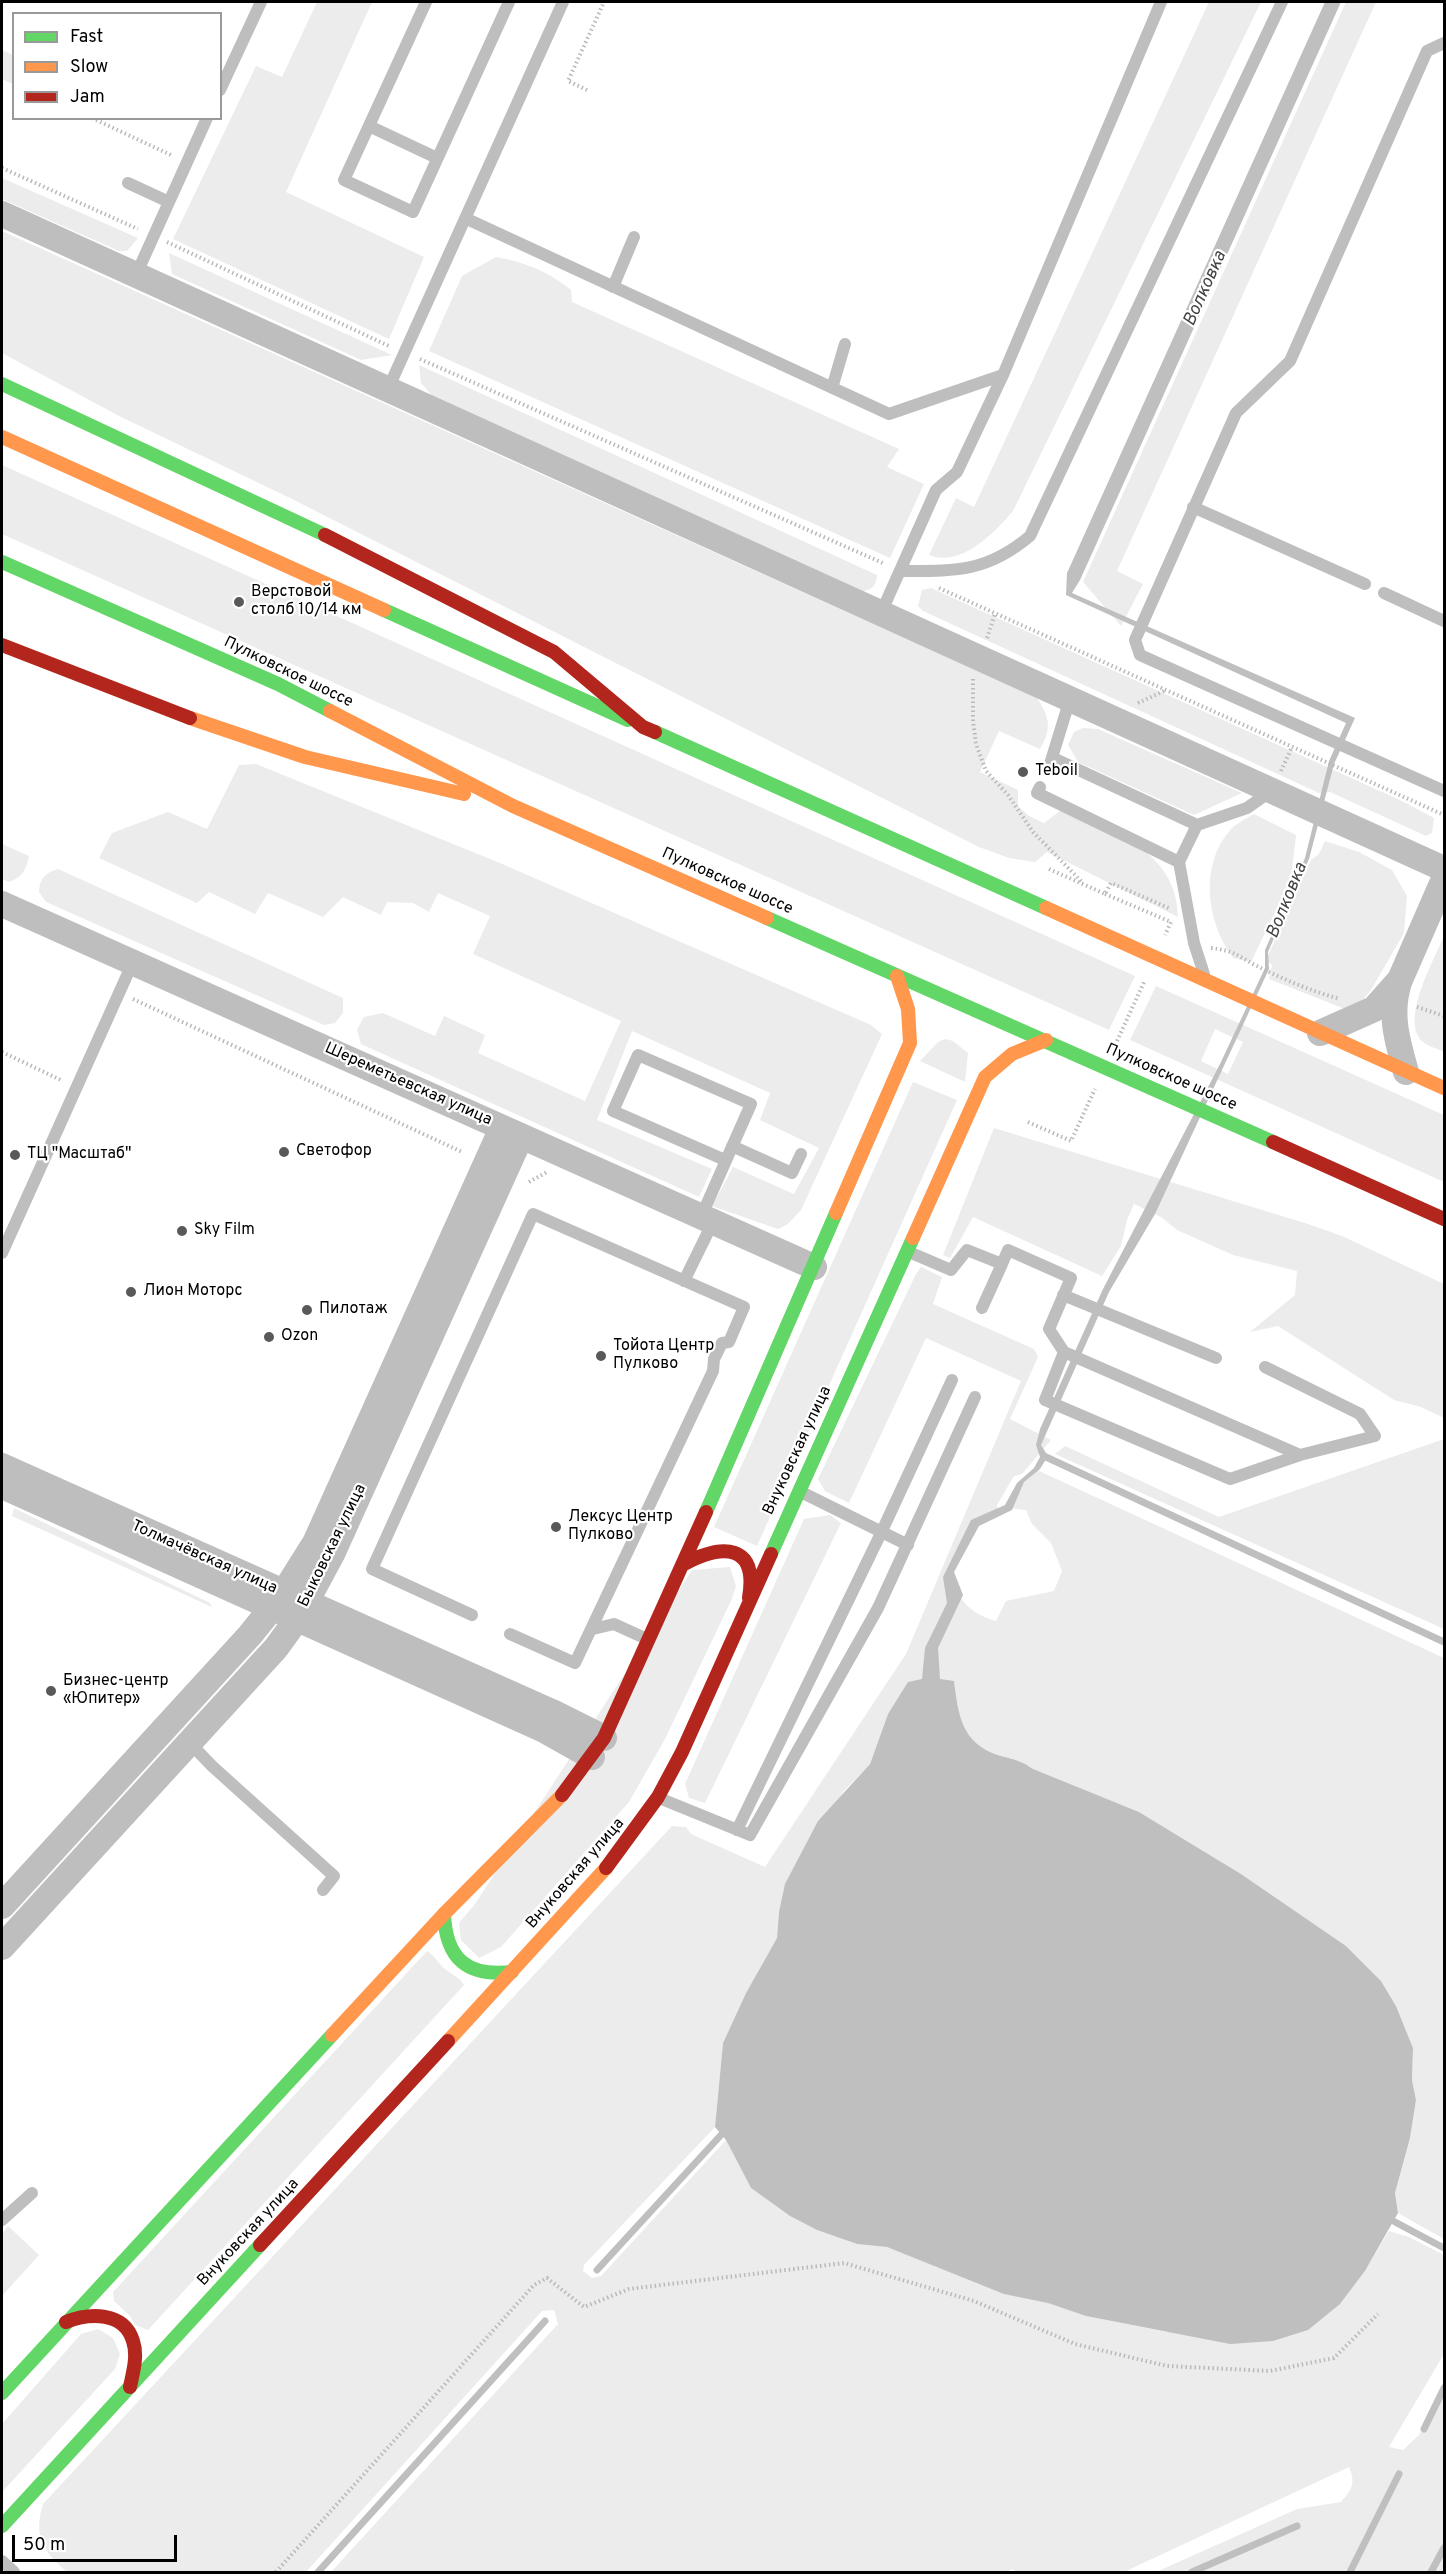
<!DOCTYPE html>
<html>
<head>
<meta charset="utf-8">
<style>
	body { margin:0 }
	#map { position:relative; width:1446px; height:2574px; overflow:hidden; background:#fff; font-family:Overpass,sans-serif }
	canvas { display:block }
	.frame { position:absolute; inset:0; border:3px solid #000; pointer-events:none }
	.legend { position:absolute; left:12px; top:12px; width:210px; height:108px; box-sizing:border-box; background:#fff; border:2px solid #999; margin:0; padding:8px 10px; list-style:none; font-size:18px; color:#000 }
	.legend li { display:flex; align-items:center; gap:12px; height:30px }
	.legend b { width:30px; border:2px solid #999 }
	.scale { position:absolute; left:12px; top:2535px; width:165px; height:27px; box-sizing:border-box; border:3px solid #000; border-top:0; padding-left:8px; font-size:18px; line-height:21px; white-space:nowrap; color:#000; -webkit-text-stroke:4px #fff; paint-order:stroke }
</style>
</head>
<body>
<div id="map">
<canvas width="1446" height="2574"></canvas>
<div class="frame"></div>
<ul class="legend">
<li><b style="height:8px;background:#63d668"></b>Fast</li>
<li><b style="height:8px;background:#ff974d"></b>Slow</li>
<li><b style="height:8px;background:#b3261e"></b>Jam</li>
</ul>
<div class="scale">50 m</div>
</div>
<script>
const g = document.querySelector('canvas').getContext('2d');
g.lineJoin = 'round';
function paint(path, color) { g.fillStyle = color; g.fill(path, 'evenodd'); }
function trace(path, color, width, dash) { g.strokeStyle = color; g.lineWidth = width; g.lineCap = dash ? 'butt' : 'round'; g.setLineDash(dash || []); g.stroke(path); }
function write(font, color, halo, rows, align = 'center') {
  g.font = font + ' Overpass,sans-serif'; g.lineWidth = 4.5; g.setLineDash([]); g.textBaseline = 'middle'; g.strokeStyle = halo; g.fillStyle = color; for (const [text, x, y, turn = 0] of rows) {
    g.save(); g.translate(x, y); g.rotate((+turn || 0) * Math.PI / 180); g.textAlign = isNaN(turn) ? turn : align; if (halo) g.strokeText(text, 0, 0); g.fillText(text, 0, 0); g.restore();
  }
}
paint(new Path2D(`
	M317,2H372L286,192L424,257L389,339L173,239L256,66L282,77Z
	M1209,2H1261L1013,511C994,533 961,568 929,555L956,498L974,507Z
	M1346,2H1376L1117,571L1143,584L1121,626L1083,582Z
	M2,50L13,55V84L2,79Z
	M2,178L138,238L127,251H119L2,199Z
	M2,231L1037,698C1050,717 1052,729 1040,749L999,731L980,772L1018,790V806L1029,816L1044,823L1065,807C1114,833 1177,851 1178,917L1047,852L1035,862L1009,858L979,847L290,498L119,416L2,353Z
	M169,253L392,355L361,360L172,274Z
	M496,257C524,262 548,271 571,290L572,302L899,449L887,467L924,484L890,558L429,351L462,276Z
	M419,365L877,575C877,587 871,589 861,592L434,398L421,383Z
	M2,465L1135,976L1109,1030L2,534Z
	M931,588L1402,801L1434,818L1432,833L1426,836L1330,792L1319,793L923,611L918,606L922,590Z
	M1083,728L1098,729L1242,793L1194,815L1078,762L1068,745L1074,732Z
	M256,764L500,863L871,1025L882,1034L801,1210L788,1224L778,1229L712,1206L733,1167L794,1194L819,1148L760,1120L770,1093L632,1031L597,1120L712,1169L699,1197L361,1044L357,1030L364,1017L383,1013L435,1036L444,1016L485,1035L478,1053L585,1101L621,1021L473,954L490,916L438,893L429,912L413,903L387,902L381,915L343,897L323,917L268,893L255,914L209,892L197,903L99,858L112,833L168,812L207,829L239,765Z
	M1254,814L1296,835L1291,879L1251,962L1233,958C1206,921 1199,865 1231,829C1237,823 1247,818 1254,814Z
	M1325,841L1359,852L1392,870L1407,896L1404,933L1371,990L1358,1006L1345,1009L1269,979L1272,965L1266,960L1311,860L1319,854Z
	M2,844L29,856C26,870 23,877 9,882L2,879Z
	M58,869L343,998V1013L335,1023L324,1025L46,902L39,892C40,878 45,873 58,869Z
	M1444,936V1052C1438,1049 1428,1046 1423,1042C1399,1021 1434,960 1444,936Z
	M1156,986L1444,1115V1182L1130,1040ZM1215,1029L1243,1042L1228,1074L1201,1061Z
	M945,1039L953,1041L968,1053L965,1082L920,1061L938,1042Z
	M913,1082L957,1100L757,1546L714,1527Z
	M994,1128L1308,1224L1342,1236L1444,1284V1418L1421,1407L1394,1400L1278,1326L1250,1332L1295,1295L1297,1271L1233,1255L1177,1230L1161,1217L1134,1204L1127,1220L1121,1246L1102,1276L973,1217L950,1258L943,1255Z
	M921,1267L942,1277L933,1304L1034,1349L1038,1357L1010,1419L1051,1440L1022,1474L1014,1476L997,1505L999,1512L975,1522L949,1572C958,1599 968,1613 996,1621L1006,1601L1054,1591L1062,1571L1051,1543L1032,1524L1026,1510L1009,1508L1022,1481L1037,1470L1444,1658V2239L1398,2213L1395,2193L1410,2138L1416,2100L1412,2080L1413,2048L1396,2006L1381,1981L1346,1946L1241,1874L1139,1812L1032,1769C1016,1757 1006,1759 990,1752C960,1738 958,1710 954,1681L888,1714L870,1764L843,1792L779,1912L777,1938L746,1993L723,2043L715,2127L584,2265L583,2271L592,2278L601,2276L726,2140L751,2188L790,2216L817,2230L857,2244L887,2247L1086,2316L1167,2332L1340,2304L1365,2271L1389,2231L1409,2237L1444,2255V2354L1389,2447L1403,2450L1419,2435L1444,2387V2572H1156L1297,2509L1341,2502C1352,2489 1356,2484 1349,2467L1124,2572H1015L1013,2569L1005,2572H331L558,2324L554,2310L542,2311L306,2572H67C43,2551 33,2537 43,2504L672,1826L686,1827L691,1834L765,1867L906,1654L1021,1381L926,1338L849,1503L825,1491L818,1479L916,1274Z
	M1444,1439V1629L1055,1454L1065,1446L1219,1517Z
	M14,1508L210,1603L212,1607L12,1516Z
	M830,1515L841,1523L705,1803L689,1798L685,1784L804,1519Z
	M730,1567L736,1586L731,1601L665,1739L629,1802L501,1947L479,1958L461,1940L459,1923L475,1904L692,1570Z
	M427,1951C435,1956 438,1963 445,1969C452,1975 459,1976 464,1985L148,2330L135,2325L130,2316L114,2301L113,2292Z
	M8,2226L39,2255L2,2296V2234Z
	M98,2329L113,2338L120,2354L115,2369L2,2492V2424L81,2334Z`), '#ececec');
paint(new Path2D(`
	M1325,2H1341L1080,580L1072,593L1355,718L1334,764L1309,859L1268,952L1269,969L1155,1214L1109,1292L1041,1445L1048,1456L1040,1469L1024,1482L1012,1510L979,1526L954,1572L963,1595L938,1648L940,1679L954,1681C958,1710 960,1738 990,1752C1006,1759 1016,1757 1033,1769L1139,1812L1241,1874L1346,1946L1381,1981L1396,2006L1413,2048L1412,2080L1416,2100L1410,2138L1395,2193L1398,2213L1365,2271L1340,2304L1308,2330L1273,2341L1230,2344L1086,2316L1048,2303L1004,2294L887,2247L857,2244L817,2230L790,2216L751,2188L726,2140L715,2127L723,2043L746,1993L777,1938L779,1912L785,1884L818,1821L870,1764L888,1714L908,1682L922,1679L925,1648L947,1603L943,1577L971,1520L1005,1505L1017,1483L1034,1468L1040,1457L1036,1445L1040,1429L1103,1289L1220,1064L1265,968V950L1305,858L1329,761L1346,723L1066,595L1067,573Z`), '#bfbfbf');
trace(new Path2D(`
	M1046,1457L1444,1642
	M1395,2222L1444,2248
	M597,2270L721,2135
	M1424,2429L1444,2388
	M318,2572L545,2321
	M1192,2572L1297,2526
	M1350,2572L1399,2474
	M1431,2572L1444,2548`), '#bfbfbf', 7);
trace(new Path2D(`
	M587,90L568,81L604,2
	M92,118L173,156
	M2,168L138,229
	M167,242L391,347
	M420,359L885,564
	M939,588L1444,815
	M987,638L995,614
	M973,679V721L976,744L986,771L1008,795L1033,832L1083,883
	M1138,703L1164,691
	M1281,771L1292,747
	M1049,869L1105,894L1111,883L1171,909
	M1105,894L1171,922L1165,935
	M1211,948C1235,951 1236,955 1255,965C1282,979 1311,991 1340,999
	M133,999L462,1152
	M1417,1007L1444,1016
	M1117,1041L1145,980
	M2,1052L63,1081
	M1028,1122L1071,1141L1095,1089
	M529,1182L547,1172
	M276,2572L534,2285L547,2278L584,2307L629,2289L844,2263L974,2301L1075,2344L1167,2366L1270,2371L1334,2358L1378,2314`), '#b9b9b9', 4, [1.5, 3]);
trace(new Path2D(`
	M426,2L344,180L413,212L509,2
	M1444,43L1427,51L1290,361L1236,413L1135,640L1140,655L1444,791
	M220,90L261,2
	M369,126L437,158
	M128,183L169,202
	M467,219L889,414L1003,375
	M136,275L207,118
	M613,287L634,237
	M832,388L845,344
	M388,389L563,2
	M1193,507L1365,584
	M900,571C954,571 986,573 1030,536L1282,2
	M1384,593L1444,621
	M881,613L936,490L957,472L1003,375L1161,2
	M1053,758L1197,825L1247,808L1271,791
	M1050,764L1070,699
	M1040,787L1037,793L1179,862
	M1197,825L1179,862L1194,943L1204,974
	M732,1146L792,1173L801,1154
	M701,1217L751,1104L638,1055L613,1111L725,1160
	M909,1252L951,1270L967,1250L1002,1264L1008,1250L1071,1278L1049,1329L1064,1352L1300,1455
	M2,1253L133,962
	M684,1281L713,1222
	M1063,1295L1216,1358
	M982,1308L1002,1264
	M1064,1352L1045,1400L1230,1479L1300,1455L1375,1436L1360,1414L1265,1367
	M801,1492L908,1545
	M472,1615L372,1569L533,1214L744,1307L729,1342L722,1343L714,1359L713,1371L575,1663L510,1634
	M593,1629L614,1624L649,1640
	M188,1741L212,1766L334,1876L323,1890
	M659,1798L750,1835L878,1608L975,1397
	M737,1830L882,1531L952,1380
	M2,2220L32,2193
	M2,2561L14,2572`), '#bebebe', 12);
trace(new Path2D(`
	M2,214L1444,869
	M2,904L814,1267
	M1320,1033L1374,1009L1398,982
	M1406,1072C1397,1040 1389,1014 1399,982L1444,879
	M2,1466L552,1712L604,1738
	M2,1486L544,1730L592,1757
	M2,1906L250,1635L283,1594L315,1543L502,1128
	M2,1947L276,1648L297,1619L333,1552L521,1136`), '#bebebe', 26);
trace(new Path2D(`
	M2,384L325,535
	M2,562L278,684L330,711
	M384,610L628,720
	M655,732L1046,908
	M767,918L1273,1142
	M706,1512L836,1213
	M771,1554L913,1238
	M444,1914C446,1959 467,1977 512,1972
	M2,2393L332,2035
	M2,2526L260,2245`), '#63d668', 14);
trace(new Path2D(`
	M2,437L384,610
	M330,711L513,806L767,918
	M190,718L305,757L464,794
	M1046,908L1444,1088
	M836,1213L910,1043L908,1009L897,976
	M913,1238L985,1077L1012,1054L1046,1040
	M332,2035L444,1914L562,1795
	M448,2041L606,1868`), '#ff974d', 14);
trace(new Path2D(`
	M325,535L554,652L643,727L655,732
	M2,645L190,718
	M1273,1142L1444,1219
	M684,1564C723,1543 758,1544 749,1598
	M562,1795L604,1738L706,1512
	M606,1868L658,1797L682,1752L771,1554
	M260,2245L448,2041
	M66,2322C89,2313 124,2311 133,2341C138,2356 133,2372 130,2387`), '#b3261e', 14);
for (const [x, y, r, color] of [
	[239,602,6,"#595959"],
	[1023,772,6,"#595959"],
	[284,1152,6,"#595959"],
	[15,1155,6,"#595959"],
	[182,1231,6,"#595959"],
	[131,1292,6,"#595959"],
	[307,1310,6,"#595959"],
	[269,1337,6,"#595959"],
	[601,1356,6,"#595959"],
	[556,1527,6,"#595959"],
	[51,1691,6,"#595959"]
]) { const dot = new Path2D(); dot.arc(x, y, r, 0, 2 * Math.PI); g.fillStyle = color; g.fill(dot); trace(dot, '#fff', 2); }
write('16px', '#000', '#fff', [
	["Верстовой",251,593],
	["столб 10/14 км",251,611],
	["Teboil",1035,772],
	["Светофор",296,1152],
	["ТЦ \"Масштаб\"",27,1155],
	["Sky Film",194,1231],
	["Лион Моторс",143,1292],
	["Пилотаж",319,1310],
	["Ozon",281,1337],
	["Тойота Центр",613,1347],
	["Пулково",613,1365],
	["Лексус Центр",568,1518],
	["Пулково",568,1536],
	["Бизнес-центр",63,1682],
	["«Юпитер»",63,1700]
], 'left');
write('16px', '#000', '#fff', [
	["Пулковское шоссе",288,673,26],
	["Пулковское шоссе",727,882,24],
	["Пулковское шоссе",1171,1078,24],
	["Шереметьевская улица",408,1085,24],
	["Внуковская улица",798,1451,-65],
	["Быковская улица",333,1546,-64],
	["Толмачёвская улица",204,1558,24],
	["Внуковская улица",576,1874,-49],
	["Внуковская улица",249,2233,-47]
]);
write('italic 18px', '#444', '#fff', [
	["Волковка",1206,289,-66],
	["Волковка",1288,901,-68]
]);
</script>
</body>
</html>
